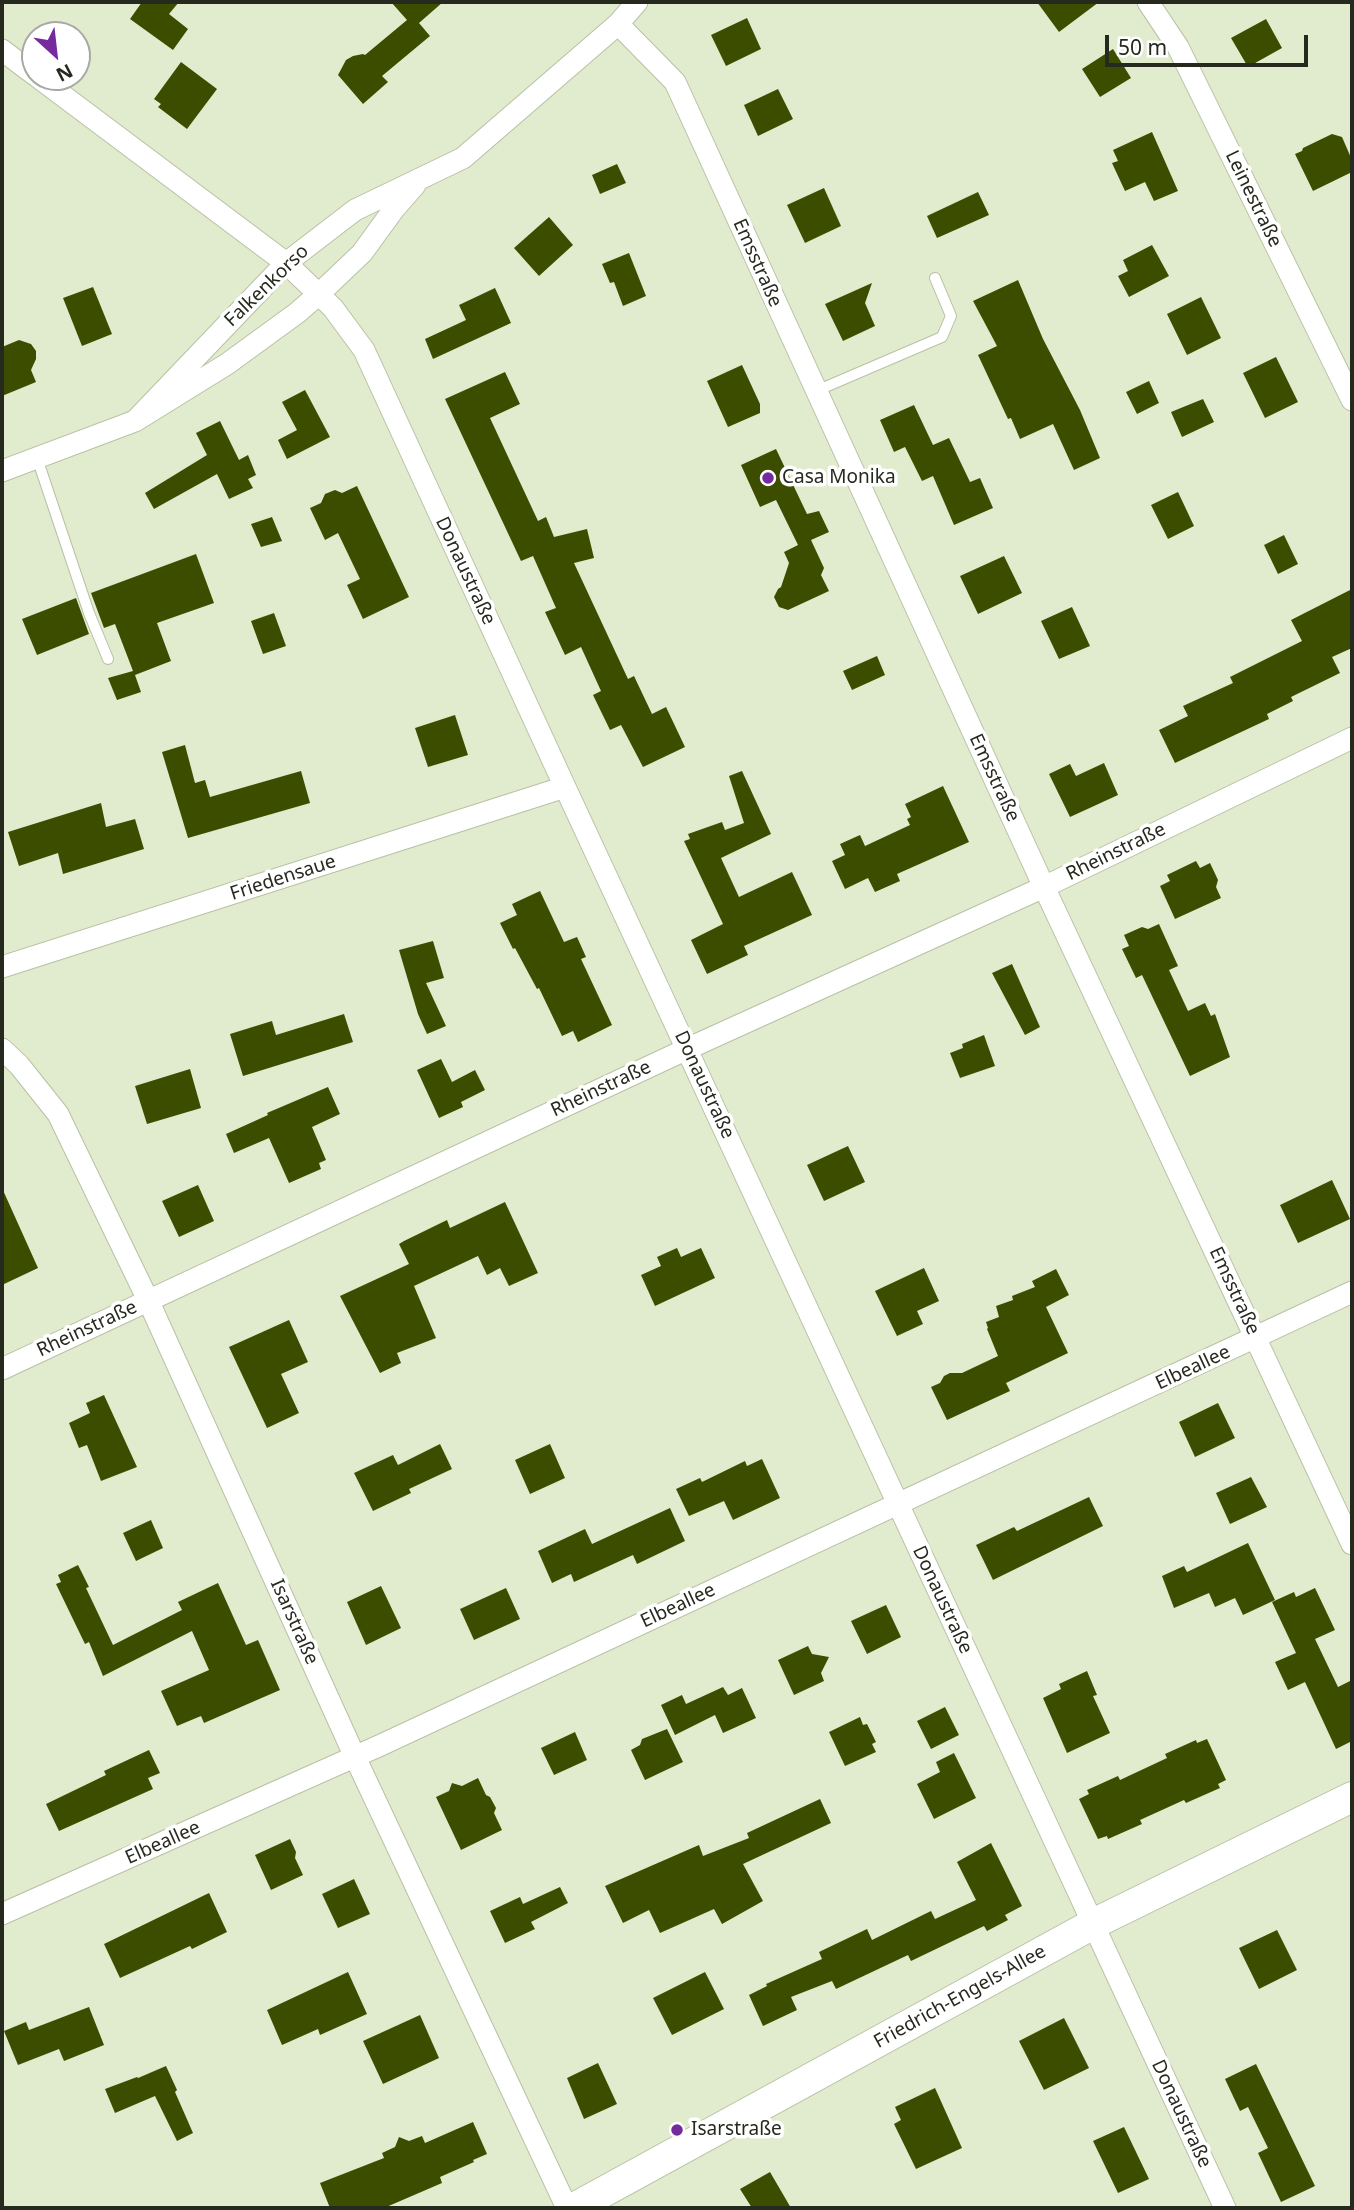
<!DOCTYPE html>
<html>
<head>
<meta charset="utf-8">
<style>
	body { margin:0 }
	#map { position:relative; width:1354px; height:2210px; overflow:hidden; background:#e1ebcd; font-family:"Noto Sans",sans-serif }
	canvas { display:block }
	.frame { position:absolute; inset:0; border:4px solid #26291e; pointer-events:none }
	.north { position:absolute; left:21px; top:21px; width:70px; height:70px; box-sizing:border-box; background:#fff; border:2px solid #a8a9a5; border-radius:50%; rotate:153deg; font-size:19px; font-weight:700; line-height:28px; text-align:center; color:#26291e }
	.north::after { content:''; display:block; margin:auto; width:24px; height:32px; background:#752b9e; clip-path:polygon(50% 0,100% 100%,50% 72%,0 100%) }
	.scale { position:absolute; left:1105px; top:35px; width:203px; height:32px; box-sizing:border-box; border:4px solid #26291e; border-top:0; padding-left:9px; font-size:21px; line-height:24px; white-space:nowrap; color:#26291e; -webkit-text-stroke:5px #fff; paint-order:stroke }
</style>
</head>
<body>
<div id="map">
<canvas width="1354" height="2210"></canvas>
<div class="frame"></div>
<div class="north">N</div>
<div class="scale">50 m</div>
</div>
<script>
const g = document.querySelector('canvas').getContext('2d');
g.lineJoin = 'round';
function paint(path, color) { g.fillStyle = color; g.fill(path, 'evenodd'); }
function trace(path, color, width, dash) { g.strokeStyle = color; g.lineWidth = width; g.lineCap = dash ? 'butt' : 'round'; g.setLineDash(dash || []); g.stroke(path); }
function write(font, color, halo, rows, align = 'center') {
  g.font = font + ' "Noto Sans",sans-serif'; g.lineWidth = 7; g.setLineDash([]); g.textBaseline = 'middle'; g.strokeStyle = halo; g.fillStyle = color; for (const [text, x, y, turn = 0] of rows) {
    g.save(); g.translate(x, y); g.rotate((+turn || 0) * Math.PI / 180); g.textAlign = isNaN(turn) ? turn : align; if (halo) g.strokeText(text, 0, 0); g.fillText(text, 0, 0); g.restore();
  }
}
paint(new Path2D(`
	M142,2H179L169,14L188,29L173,50L130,19Z
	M391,2H443L419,23L430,36L382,76L388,82L363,104L338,75L346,60L353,56L363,54L365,55L407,20Z
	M1037,2H1099L1059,32Z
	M747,18L761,49L726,66L711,35Z
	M1266,19L1282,48L1248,67L1231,38Z
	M1113,49L1131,78L1100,97L1082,69Z
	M181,62L217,89L187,129L158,107L161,104L154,99Z
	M778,89L793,119L758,136L744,105Z
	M1152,132L1178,191L1154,201L1145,182L1125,191L1112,163L1118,161L1113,150Z
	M1332,134L1342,137L1352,160V172L1313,191L1295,154L1302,151L1303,148Z
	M617,164L626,183L600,194L592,175Z
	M824,188L841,226L805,243L787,205Z
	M978,192L989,215L937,238L927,216Z
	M549,217L573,245L539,276L514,248Z
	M1152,245L1169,276L1129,297L1118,276L1128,271L1123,260Z
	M629,253L646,296L623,306L614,282L610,283L602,264Z
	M1018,280L1043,339L1080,410L1100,458L1074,470L1053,424L1020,439L1011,418L1008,419L978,355L997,346L973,301Z
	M872,283L865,303L875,326L843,341L825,304Z
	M93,287L112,334L82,346L63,298Z
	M495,288L511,323L433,359L425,339L466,320L459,305Z
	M1201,297L1221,338L1187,355L1167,314Z
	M19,340L31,344L36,351V359L31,370L36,382L2,396V347Z
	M1276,357L1298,402L1265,418L1243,373Z
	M742,365L760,404V413L728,427L707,381Z
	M505,372L520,404L490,418L538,521L546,517L554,537L587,529L594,558L574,563L628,679L634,676L652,714L666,707L685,747L643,767L621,725L610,730L593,695L601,691L581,647L565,655L545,612L556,608L533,556L521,561L445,399Z
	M1149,381L1159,403L1137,414L1126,392Z
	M305,390L330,437L287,459L278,440L297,430L282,402Z
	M1203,399L1214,422L1182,437L1171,412Z
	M914,405L933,445L949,438L970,482L980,478L993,508L954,525L933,476L922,481L905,447L894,452L880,420Z
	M220,421L239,460L248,455L256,475L248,479L253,488L229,499L217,474L154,509L145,493L207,455L196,433Z
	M776,449L807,514L819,511L829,532L811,540L824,568L821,575L829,591L788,610L779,607L774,597L778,589L781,587L789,563L784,552L798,545L776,500L760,507L741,465Z
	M357,486L409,597L363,619L347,585L360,579L338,533L325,540L310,508L321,503L325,494L335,490L342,493Z
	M1178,492L1194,526L1168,539L1151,505Z
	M272,517L282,541L261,547L251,524Z
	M1284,535L1298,564L1278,574L1264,545Z
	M196,554L214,603L157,623L171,661L135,675L141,692L117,700L108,678L133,671L115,624L104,628L91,593Z
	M1004,556L1022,593L978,614L960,576Z
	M1352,589V648L1332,657L1340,673L1291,697L1293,701L1267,714L1269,719L1175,763L1159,730L1188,716L1183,706L1233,683L1230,677L1302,641L1291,620Z
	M76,598L89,634L37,655L22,619Z
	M1072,607L1090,646L1059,659L1041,621Z
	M274,613L286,646L263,654L251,621Z
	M877,656L885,675L852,690L843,671Z
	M455,715L468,755L428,767L415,728Z
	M185,745L195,783L205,780L210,797L301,771L310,803L188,838L162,752Z
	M1104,763L1118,795L1070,817L1049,774L1070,764L1076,776Z
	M742,771L771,834L721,858L739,897L792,872L812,915L744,946L748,955L707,974L691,940L723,924L684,841L690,839L688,834L722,822L725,830L744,823L729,776Z
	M943,786L969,842L897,874L900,881L875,892L868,878L845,889L832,861L845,855L840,844L860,835L865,846L910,825L907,819L911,817L905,804Z
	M101,803L106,827L135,819L144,849L63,874L58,853L19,866L8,832Z
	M1196,861L1200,868L1210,863L1218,880L1216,887L1221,898L1175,919L1160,886L1170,881L1167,875Z
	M540,891L564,942L577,937L586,957L581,959L612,1025L578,1042L573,1031L562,1036L539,988L537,989L515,948L513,949L500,923L517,915L512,904Z
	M1159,924L1178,966L1169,970L1188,1011L1205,1003L1211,1016L1215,1014L1230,1057L1190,1076L1142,975L1136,978L1122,949L1129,946L1124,935L1142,927L1148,929Z
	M433,941L444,978L426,983L446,1026L427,1034L418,1014L399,950Z
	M1012,964L1040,1027L1025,1035L992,973Z
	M344,1014L353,1042L243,1076L230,1034L272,1021L276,1035Z
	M984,1035L995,1066L960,1078L950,1053L963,1048L962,1044Z
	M441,1059L452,1082L475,1070L485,1090L461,1102L463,1107L439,1118L417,1070Z
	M190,1069L201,1108L147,1124L135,1086Z
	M328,1087L340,1114L312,1127L326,1160L319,1163L321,1169L289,1183L269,1138L234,1153L226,1134L268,1115L267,1113Z
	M848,1146L865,1182L824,1201L807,1165Z
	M1332,1180L1350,1219L1298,1243L1280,1205Z
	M198,1185L214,1221L179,1237L162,1201Z
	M2,1188L38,1268L2,1285Z
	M505,1202L538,1273L509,1286L500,1268L487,1275L478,1256L414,1286L436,1338L397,1353L401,1363L380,1373L340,1296L409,1264L399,1244L404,1241L447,1220L450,1228Z
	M677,1248L681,1257L701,1248L715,1278L655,1306L641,1275L661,1266L657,1257Z
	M924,1268L939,1301L917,1311L923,1324L897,1336L875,1291Z
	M1056,1269L1069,1295L1046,1307L1068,1353L1006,1383L1010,1391L947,1420L931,1387L940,1383L944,1376L950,1373H962L998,1356L987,1329L988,1328L986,1322L999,1317L996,1306L1013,1300L1012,1296L1035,1287L1032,1281Z
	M289,1320L308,1362L281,1374L299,1413L267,1428L229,1347Z
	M104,1395L137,1467L101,1481L87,1445L79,1448L69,1423L90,1413L86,1403Z
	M1218,1403L1235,1438L1195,1457L1179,1422Z
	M440,1444L452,1469L409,1489L411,1493L373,1511L354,1473L393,1455L398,1465Z
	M550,1444L565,1478L530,1494L515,1460Z
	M762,1459L780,1498L733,1520L724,1501L689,1516L676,1489L700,1478L702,1482L745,1461L747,1466Z
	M1251,1477L1267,1507L1230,1524L1216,1493Z
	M1089,1497L1103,1526L993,1580L976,1545L1014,1527L1017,1531Z
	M670,1508L685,1541L637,1564L633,1555L574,1582L571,1574L552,1583L538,1551L585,1529L592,1544Z
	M151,1520L163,1548L136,1561L123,1533Z
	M1248,1543L1275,1600L1243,1615L1235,1598L1215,1607L1209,1593L1174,1608L1162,1576L1184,1566L1187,1572Z
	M78,1565L89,1587L86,1588L113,1645L182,1610L178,1602L218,1583L246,1645L258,1640L280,1690L204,1723L201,1716L177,1726L161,1691L209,1670L192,1631L103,1676L89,1642L85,1644L56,1584L61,1582L58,1575Z
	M381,1586L401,1628L366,1645L347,1602Z
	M506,1588L520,1619L474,1640L460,1609Z
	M1315,1588L1335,1630L1315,1639L1338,1687L1352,1680V1741L1336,1749L1305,1682L1288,1690L1275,1662L1296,1653L1272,1602L1294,1592L1296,1597Z
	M886,1605L901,1637L867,1654L851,1621Z
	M808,1646L812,1654L829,1657L821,1673L824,1681L794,1695L778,1660Z
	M1087,1671L1097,1695L1093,1696L1110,1733L1067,1753L1043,1698L1061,1689L1059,1684Z
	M723,1687L728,1695L742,1688L756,1718L723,1733L715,1715L675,1735L661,1705L682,1695L686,1704Z
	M945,1707L959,1735L931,1749L917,1721Z
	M860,1717L863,1725L867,1724L876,1742L872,1744L876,1752L845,1766L829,1732Z
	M667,1729L683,1762L645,1780L631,1750L640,1745L642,1739Z
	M575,1732L587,1760L554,1775L541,1748Z
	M1207,1739L1226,1780L1218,1784L1220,1788L1186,1803L1184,1800L1140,1820L1142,1824L1108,1839L1107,1836L1098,1839L1079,1799L1089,1794L1087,1790L1118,1776L1120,1780L1167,1758L1165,1754L1196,1740L1197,1743Z
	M149,1750L160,1773L148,1778L153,1789L59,1831L46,1804L106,1775L104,1771Z
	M954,1753L976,1798L934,1819L917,1784L940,1772L936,1762Z
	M478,1778L486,1795L490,1797L496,1808L494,1813L502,1830L461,1850L436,1797L449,1791L452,1783L462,1786Z
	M820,1799L831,1823L743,1864L763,1901L722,1924L714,1909L660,1933L649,1910L623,1923L605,1886L699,1845L703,1856L749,1838L747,1833Z
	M290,1839L296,1852L295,1858L303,1875L271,1890L255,1855Z
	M991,1843L1022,1906L1005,1915L1008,1920L987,1931L984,1926L911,1961L908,1955L836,1989L832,1981L791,1997L797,2010L763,2026L749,1995L767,1986L766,1984L822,1959L819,1952L867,1929L872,1940L931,1911L935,1919L976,1900L957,1862Z
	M354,1879L370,1914L338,1928L322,1894Z
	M560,1887L568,1903L531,1922L535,1929L505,1943L490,1911L520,1897L523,1904Z
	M209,1893L227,1932L192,1949L190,1946L120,1978L104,1944Z
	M1277,1930L1297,1970L1259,1989L1239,1948Z
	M348,1972L367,2014L320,2035L318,2029L282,2045L267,2010Z
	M705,1972L724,2009L672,2035L653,1998Z
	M89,2007L104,2045L64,2061L59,2049L18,2065L4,2031L26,2022L29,2030Z
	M420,2015L439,2058L383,2084L363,2041Z
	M1064,2018L1089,2068L1044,2090L1019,2041Z
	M598,2063L617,2104L584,2119L567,2078Z
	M1256,2064L1315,2186L1281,2202L1258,2153L1268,2148L1248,2107L1240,2111L1225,2079Z
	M166,2066L177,2090L175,2092L193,2133L177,2141L155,2096L115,2113L105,2089L137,2077L138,2078Z
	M935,2088L962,2148L916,2169L894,2124L901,2120L895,2107Z
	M473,2122L487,2154L473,2160L474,2162L440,2177L442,2183L384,2208H330L320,2183L384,2158L382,2153L395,2147L399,2137L409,2141L422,2136L425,2143Z
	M1124,2127L1149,2179L1118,2193L1093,2141Z
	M770,2172L791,2208H752L740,2189Z`), '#3d4d00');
const lane = new Path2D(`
	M816,391L942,337L951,316L935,278
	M37,458L89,613L108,659`);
const street = new Path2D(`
	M1148,2L1178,47L1352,400
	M618,24L675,82L1044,887L1352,1544
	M2,50L35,75
	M38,77L286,263L333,308L364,350L565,787L1225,2208
	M135,421L286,263L355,210L463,158L618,24L637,2
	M2,471L135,421L227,364L297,313L320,293L362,253L394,209L415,185
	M2,967L565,787
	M2,1049L19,1065L58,1114L148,1300L355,1757L567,2208
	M2,1369L687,1049L1044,887L1352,738
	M2,1914L381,1745L1352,1292`);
const secondary = new Path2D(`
	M574,2208L1093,1924L1352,1797`);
trace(lane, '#b8c1a4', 12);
trace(street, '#b8c1a4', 23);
trace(secondary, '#b8c1a4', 32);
trace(lane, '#fff', 10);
trace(street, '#fff', 21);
trace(secondary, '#fff', 30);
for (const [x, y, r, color] of [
	[768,478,7,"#752b9e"],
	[677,2130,7,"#752b9e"]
]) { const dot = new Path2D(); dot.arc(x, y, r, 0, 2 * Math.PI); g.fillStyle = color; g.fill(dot); trace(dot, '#fff', 2.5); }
write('19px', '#26291e', '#fff', [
	["Leinestraße",1253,199,64],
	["Emsstraße",757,263,66],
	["Falkenkorso",267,286,-44],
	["Donaustraße",465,571,65],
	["Emsstraße",994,778,65],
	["Rheinstraße",1116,852,-26],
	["Friedensaue",283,878,-18],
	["Donaustraße",704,1085,65],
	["Rheinstraße",601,1089,-25],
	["Emsstraße",1234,1291,65],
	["Rheinstraße",87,1329,-25],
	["Elbeallee",1193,1368,-25],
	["Donaustraße",942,1600,65],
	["Elbeallee",678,1606,-25],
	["Isarstraße",294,1622,66],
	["Elbeallee",163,1843,-24],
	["Friedrich-Engels-Allee",960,1997,-29],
	["Donaustraße",1181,2114,65]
]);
write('19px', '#26291e', '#fff', [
	["Casa Monika",782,478],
	["Isarstraße",691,2130]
], 'left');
</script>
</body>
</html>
